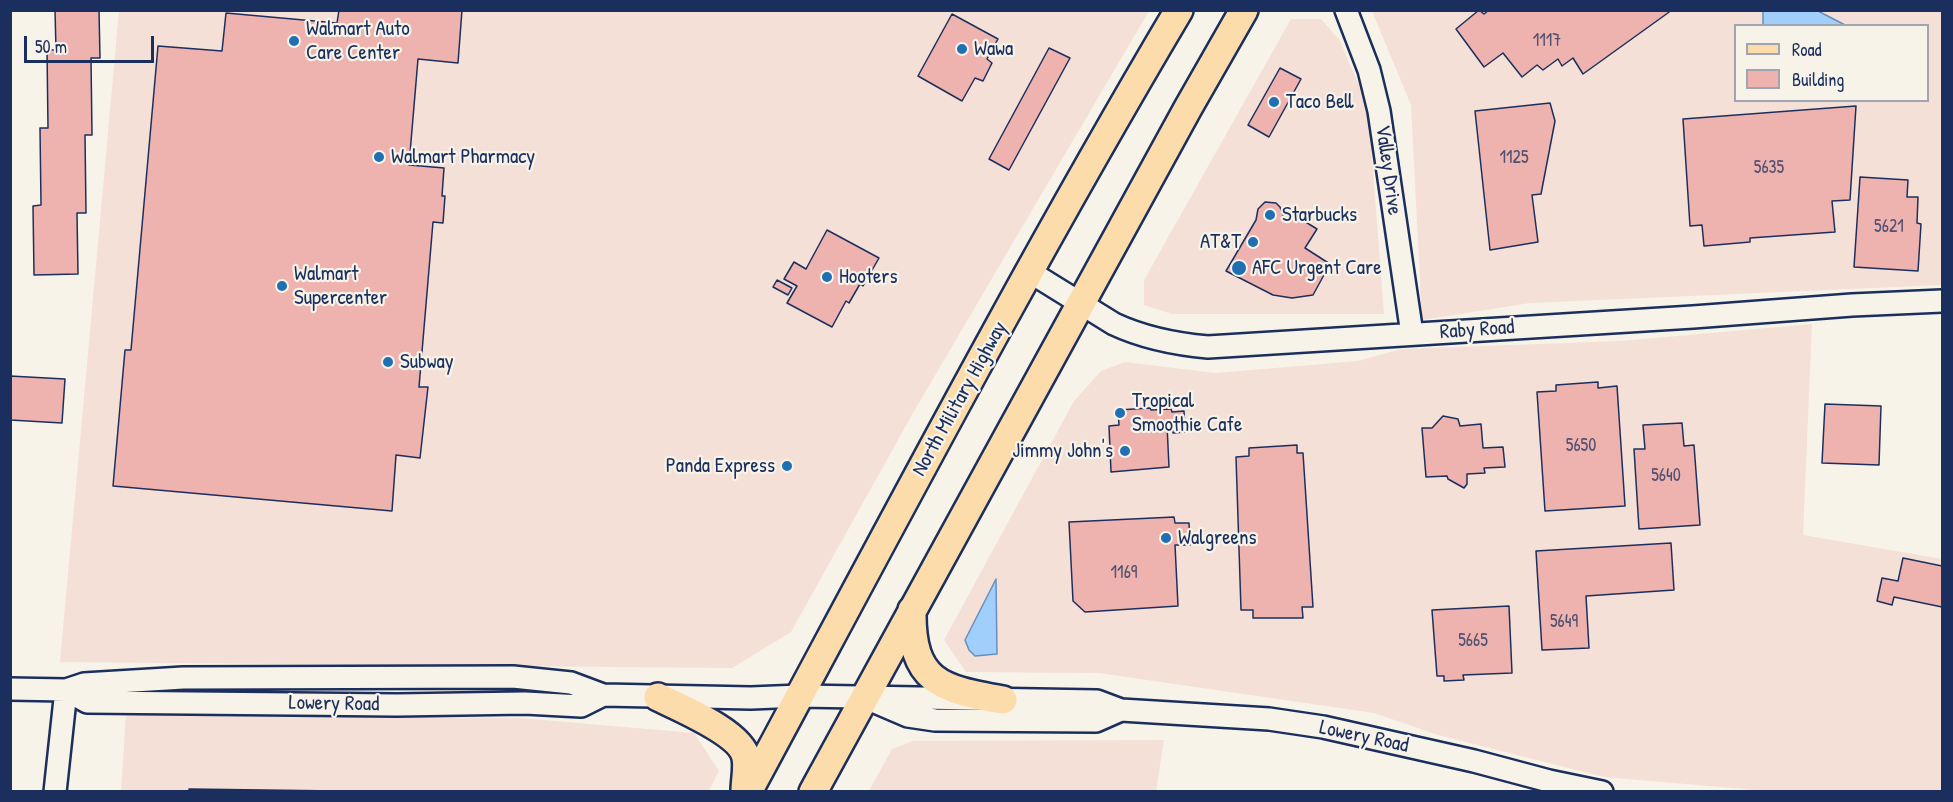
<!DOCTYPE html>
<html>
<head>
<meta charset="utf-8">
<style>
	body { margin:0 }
	#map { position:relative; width:1953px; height:802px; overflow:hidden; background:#f7f3e8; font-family:"Patrick Hand",sans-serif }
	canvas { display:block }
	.frame { position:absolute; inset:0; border:12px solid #1b2f5e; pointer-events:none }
	.legend { position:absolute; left:1734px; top:24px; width:195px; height:78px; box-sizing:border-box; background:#f7f3e8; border:2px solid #9fa5b1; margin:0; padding:8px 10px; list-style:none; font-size:18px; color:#1b2f5e }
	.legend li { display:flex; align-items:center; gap:12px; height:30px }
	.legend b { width:30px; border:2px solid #9fa5b1 }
	.scale { position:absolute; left:24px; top:36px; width:130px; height:27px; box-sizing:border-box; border:3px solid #1b2f5e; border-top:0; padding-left:8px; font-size:18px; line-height:21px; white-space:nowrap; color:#1b2f5e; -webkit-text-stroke:4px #f7f3e8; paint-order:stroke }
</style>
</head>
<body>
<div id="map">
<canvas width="1953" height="802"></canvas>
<div class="frame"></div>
<ul class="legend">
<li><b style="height:8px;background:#fddcac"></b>Road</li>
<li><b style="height:16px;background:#eeb3af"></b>Building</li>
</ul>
<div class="scale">50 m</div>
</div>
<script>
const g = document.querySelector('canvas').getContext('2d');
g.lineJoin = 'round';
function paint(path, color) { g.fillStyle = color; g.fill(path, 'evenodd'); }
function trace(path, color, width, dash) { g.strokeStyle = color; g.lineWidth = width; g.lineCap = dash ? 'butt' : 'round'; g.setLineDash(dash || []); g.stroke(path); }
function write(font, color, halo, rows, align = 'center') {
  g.font = font + ' "Patrick Hand",sans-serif'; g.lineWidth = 4.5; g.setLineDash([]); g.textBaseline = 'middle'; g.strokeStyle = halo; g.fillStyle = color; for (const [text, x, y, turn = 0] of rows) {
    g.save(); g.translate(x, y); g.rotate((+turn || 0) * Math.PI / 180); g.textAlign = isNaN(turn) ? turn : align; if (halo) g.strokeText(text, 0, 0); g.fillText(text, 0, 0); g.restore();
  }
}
paint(new Path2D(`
	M119,11H1149L913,413L791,632L732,668L60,662Z
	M1372,11H1942V285L1530,303L1422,320L1411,105ZM1736,26H1928V100H1736Z
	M1291,19H1321L1339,39L1368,106L1384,314H1172L1144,305V280Z
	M1812,324L1803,535L1942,559V791H1767L1604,777L1438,735L1374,713L1099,673L966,672L944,640L1074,401L1101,371L1125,362L1215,373L1358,361L1401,349L1621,341Z
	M126,714L520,718L694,733L719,771L708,792H121Z
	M1164,740L1156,791H869L892,749L913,741Z`), '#f4e0d7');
const water = new Path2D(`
	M1763,11H1818L1845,25H1763Z
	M996,579L997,654L975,656L969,650L965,640Z`);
paint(water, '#a0cffb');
trace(water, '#6b8fbc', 1.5);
const building = new Path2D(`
	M55,10H99L100,58H91L92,135H85L86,213H77L78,274L34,275L33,206L41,205L40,128H48L47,50H56Z
	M339,10H462L458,63L418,59L409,165L444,168L442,196H445L443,223L433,222L419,387H428L420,458L396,455L392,511L113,486L125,350H131L158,46L222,51L226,13L337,23Z
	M1479,10L1484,14L1489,10H1672L1583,74L1573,58L1562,66L1558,59L1543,70L1537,65L1522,77L1503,53L1484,67L1456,29Z
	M952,14L998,39L987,59L992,63L983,81L975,78L962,101L918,76Z
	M1049,48L1070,58L1009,170L989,159Z
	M1280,68L1301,79L1269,137L1248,125Z
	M1550,103L1555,121L1541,194L1532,195L1538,242L1490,250L1475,111Z
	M1856,106L1850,200L1832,201L1835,232L1750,238V242L1704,246L1702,225L1690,226L1683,119Z
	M1860,177L1908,180L1907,197H1918L1917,223L1921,224L1918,271L1854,267Z
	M1265,202L1276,203L1280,207L1283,215L1286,210L1317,229L1305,248L1330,264L1313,295L1292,298L1273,295L1226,271L1256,220L1258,209Z
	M827,230L879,258L863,286L860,284L849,303L846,301L832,327L787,303L797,286L784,279L794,262L806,269Z
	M777,280L792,288L788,295L773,287Z
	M10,376L65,379L62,423L10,420Z
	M1598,382V388L1617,386L1625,506L1545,511L1537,392L1556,391V385Z
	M1825,404L1881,406L1879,465L1822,463Z
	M1150,408L1151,410L1171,409L1172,412L1184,411L1185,432L1173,433L1172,425H1167L1169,467L1111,472L1109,426L1119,425L1118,410Z
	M1443,416L1458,419L1460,426L1481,424L1483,448L1503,447L1505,467L1484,468L1485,473L1467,474V484L1464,488L1448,479L1447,476L1426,477L1422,428H1432Z
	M1682,423L1684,446L1694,445L1700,525L1639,529L1634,449H1645L1643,425Z
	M1297,445V453H1303L1313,607H1302L1303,618H1253V610H1241L1236,457L1249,456V448Z
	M1174,517L1175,523H1189L1190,545H1175L1178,606L1085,612L1073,601L1069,522Z
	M1671,543L1674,590L1586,596L1589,648L1542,650L1536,551Z
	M1903,558L1942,566V607L1894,597L1892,605L1877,601L1882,578L1898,581Z
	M1509,606L1512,673L1463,675L1464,680L1444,681V676H1437L1432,610Z
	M189,789L339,791V792H189Z`);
paint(building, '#eeb3af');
trace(building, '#1b2f5e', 1.5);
const minor = new Path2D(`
	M1346,10L1369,70L1379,111L1412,334
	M1030,272L1114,324C1144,338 1174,344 1208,347L1693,317L1852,305L1942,301
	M10,689L66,690L84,684L183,678L513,677L571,683L603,695L751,698L800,696L1097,701L1121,710L1269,719L1323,727L1474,761L1549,781L1602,792
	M66,690L87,702L397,705L525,703L581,706L603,695
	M873,701L908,716L935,720L1096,721L1121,710
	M55,792L66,690`);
const major = new Path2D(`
	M912,610C911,682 940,689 1003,700
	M658,697C680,708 742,733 746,758C748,768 745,781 745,791
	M748,792C889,530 1027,266 1179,10
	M813,792L1188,108L1244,10`);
trace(minor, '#1b2f5e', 26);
trace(major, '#1b2f5e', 32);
trace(minor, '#f7f3e8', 21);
trace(major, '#fddcac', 27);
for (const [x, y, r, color] of [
	[294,41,6,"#1f6fb2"],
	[962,49,6,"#1f6fb2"],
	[1274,102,6,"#1f6fb2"],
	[379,157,6,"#1f6fb2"],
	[1270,215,6,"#1f6fb2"],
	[1253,242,6,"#1f6fb2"],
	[1239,268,8,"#1f6fb2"],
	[827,277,6,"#1f6fb2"],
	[282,286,6,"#1f6fb2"],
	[388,362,6,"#1f6fb2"],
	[1120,413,6,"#1f6fb2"],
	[1125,451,6,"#1f6fb2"],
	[787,466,6,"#1f6fb2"],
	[1166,538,6,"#1f6fb2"]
]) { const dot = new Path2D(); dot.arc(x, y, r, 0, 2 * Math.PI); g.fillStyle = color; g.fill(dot); trace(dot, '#f7f3e8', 2); }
write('18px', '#505072', null, [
	["1117",1547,41],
	["1125",1514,158],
	["5635",1769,168],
	["5621",1889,227],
	["5650",1581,446],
	["5640",1666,476],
	["1169",1124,573],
	["5649",1564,622],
	["5665",1473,641]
]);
write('21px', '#1b2f5e', '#f7f3e8', [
	["Walmart Auto",306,29],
	["Care Center",306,53],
	["Wawa",974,49],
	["Taco Bell",1286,102],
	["Walmart Pharmacy",391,157],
	["Starbucks",1282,215],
	["AT&T",1241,242,"right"],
	["AFC Urgent Care",1252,268],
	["Walmart",294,274],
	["Supercenter",294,298],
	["Hooters",839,277],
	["Subway",400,362],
	["Tropical",1132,401],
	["Smoothie Cafe",1132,425],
	["Jimmy John's",1113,451,"right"],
	["Panda Express",775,466,"right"],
	["Walgreens",1178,538]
], 'left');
write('21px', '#1b2f5e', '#f7f3e8', [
	["Valley Drive",1388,170,82],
	["Raby Road",1477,330,-4],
	["North Military Highway",960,399,-61],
	["Lowery Road",334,704,1],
	["Lowery Road",1364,737,12]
]);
</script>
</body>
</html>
